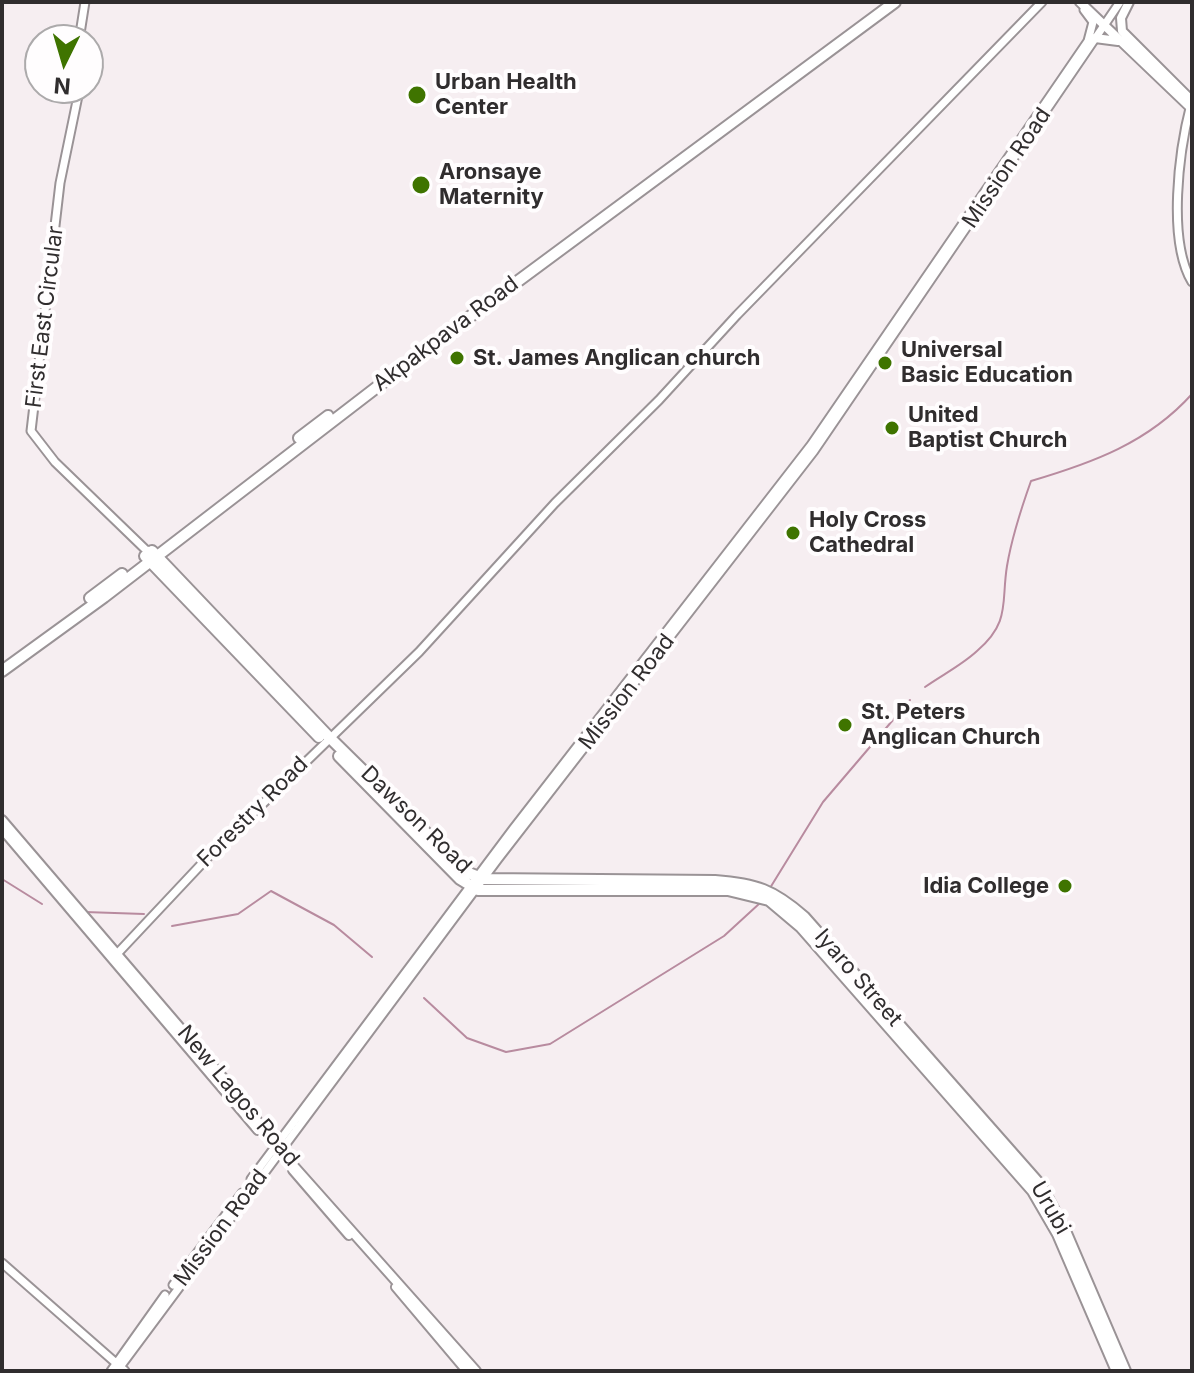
<!DOCTYPE html>
<html>
<head>
<meta charset="utf-8">
<style>
	body { margin:0 }
	#map { position:relative; width:1194px; height:1373px; overflow:hidden; background:#f6eef1; font-family:Inter,sans-serif }
	canvas { display:block }
	.frame { position:absolute; inset:0; border:4px solid #302d2e; pointer-events:none }
	.north { position:absolute; left:24px; top:24px; width:80px; height:80px; box-sizing:border-box; background:#fffdfe; border:2px solid #acaaab; border-radius:50%; rotate:185deg; font-size:22px; font-weight:700; line-height:32px; text-align:center; color:#302d2e }
	.north::after { content:''; display:block; margin:auto; width:28px; height:36px; background:#3f7400; clip-path:polygon(50% 0,100% 100%,50% 72%,0 100%) }
</style>
</head>
<body>
<div id="map">
<canvas width="1194" height="1373"></canvas>
<div class="frame"></div>
<div class="north">N</div>
</div>
<script>
const g = document.querySelector('canvas').getContext('2d');
g.lineJoin = 'round';
function trace(path, color, width, dash) { g.strokeStyle = color; g.lineWidth = width; g.lineCap = dash ? 'butt' : 'round'; g.setLineDash(dash || []); g.stroke(path); }
function write(font, color, halo, rows, align = 'center') {
  g.font = font + ' Inter,sans-serif'; g.lineWidth = 8; g.setLineDash([]); g.textBaseline = 'middle'; g.strokeStyle = halo; g.fillStyle = color; for (const [text, x, y, turn = 0] of rows) {
    g.save(); g.translate(x, y); g.rotate((+turn || 0) * Math.PI / 180); g.textAlign = isNaN(turn) ? turn : align; if (halo) g.strokeText(text, 0, 0); g.fillText(text, 0, 0); g.restore();
  }
}
trace(new Path2D(`
	M925,687C942,675 962,665 977,651C1011,622 1001,602 1007,566C1012,536 1021,509 1031,481C1092,463 1148,443 1192,394
	M2,879L42,904
	M770,888L823,802L910,700
	M85,912L144,914
	M172,926L238,914L271,891L334,925L372,957
	M424,998L467,1038L506,1052L550,1044L724,936L760,903`), '#b88b9f', 2);
const minor = new Path2D(`
	M79,40L85,2
	M75,88L78,96L60,183L31,431L55,462L146,550L152,551
	M1191,104C1179,150 1167,240 1192,282
	M116,955L210,855L419,652L555,503L659,400L737,315L1042,2
	M251,1179L513,829L811,445L1088,41L1093,22L1084,10
	M2,1263L125,1371
	M173,1285L242,1193
	M111,1371L165,1295
	M117,1371L498,859L814,451L1120,2`);
const major = new Path2D(`
	M1080,2L1192,109
	M1129,2L1121,18L1122,31L1192,101
	M1095,38L1118,41
	M2,820L242,1100L275,1145L476,1371
	M2,829L258,1130
	M293,1170L349,1235
	M396,1287L467,1371`);
const highway = new Path2D(`
	M299,438L328,416
	M152,551L328,736L466,872L484,879L715,881C756,884 773,890 804,917L1041,1186L1065,1231L1125,1371
	M145,556L319,737
	M90,598L122,574
	M2,671L104,597L433,344L895,2
	M339,756L460,879L478,890H728L769,900L801,927L1033,1191L1058,1234L1117,1371`);
trace(minor, '#9a9396', 11);
trace(major, '#9a9396', 12);
trace(highway, '#9a9396', 14);
trace(minor, '#fff', 7);
trace(major, '#fff', 8);
trace(highway, '#fff', 10);
for (const [x, y, r, color] of [
	[417,95,10,"#3f7400"],
	[421,185,10,"#3f7400"],
	[457,358,8,"#3f7400"],
	[885,363,8,"#3f7400"],
	[892,428,8,"#3f7400"],
	[793,533,8,"#3f7400"],
	[845,725,8,"#3f7400"],
	[1065,886,8,"#3f7400"]
]) { const dot = new Path2D(); dot.arc(x, y, r, 0, 2 * Math.PI); g.fillStyle = color; g.fill(dot); trace(dot, '#fffdfe', 3); }
write('bold 22px', '#302d2e', '#fffdfe', [
	["Urban Health",435,82],
	["Center",435,107],
	["Aronsaye",439,172],
	["Maternity",439,197],
	["Universal",901,350],
	["Basic Education",901,375],
	["St. James Anglican church",473,358],
	["United",908,415],
	["Baptist Church",908,440],
	["Holy Cross",809,520],
	["Cathedral",809,545],
	["St. Peters",861,712],
	["Anglican Church",861,737],
	["Idia College",1049,886,"right"]
], 'left');
write('22px', '#302d2e', '#fffdfe', [
	["Mission Road",1007,168,-56],
	["First East Circular",45,317,-83],
	["Akpakpava Road",446,334,-37],
	["Mission Road",627,692,-52],
	["Forestry Road",253,812,-45],
	["Dawson Road",416,820,44],
	["Iyaro Street",858,978,49],
	["New Lagos Road",238,1096,50],
	["Urubi",1050,1208,60],
	["Mission Road",221,1228,-53]
]);
</script>
</body>
</html>
